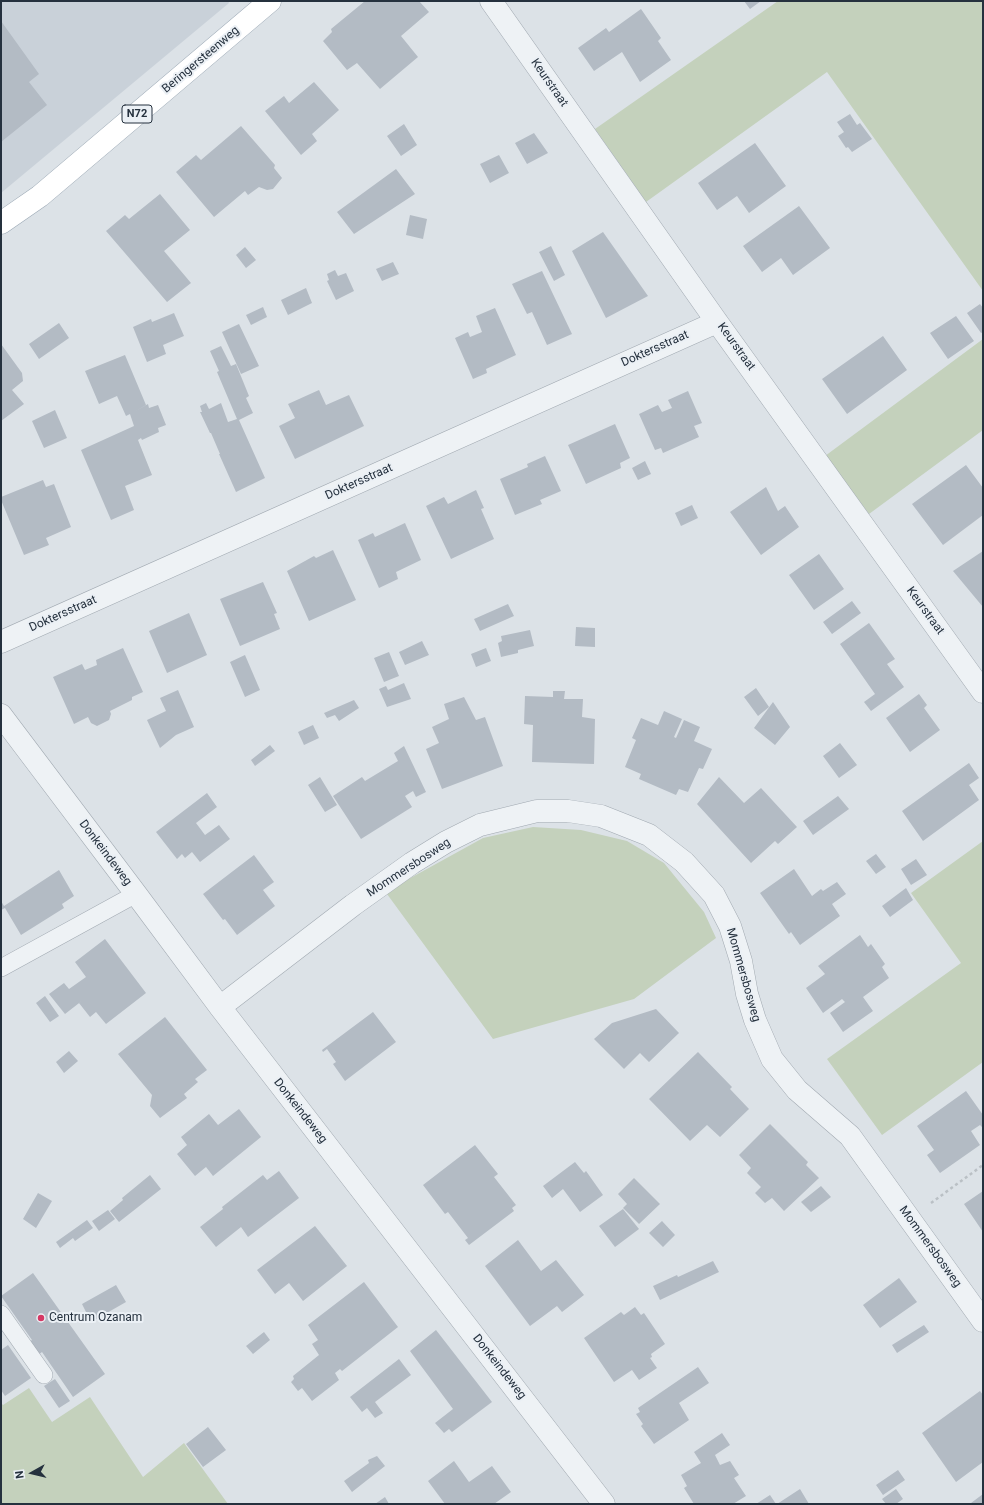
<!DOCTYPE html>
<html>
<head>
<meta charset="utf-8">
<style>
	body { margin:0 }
	#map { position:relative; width:984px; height:1505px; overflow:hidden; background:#dce2e7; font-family:Roboto,sans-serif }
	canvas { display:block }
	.frame { position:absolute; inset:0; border:2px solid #25313e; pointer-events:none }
	.north { position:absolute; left:12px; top:1453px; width:40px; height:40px; -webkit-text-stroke:3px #ebf0f5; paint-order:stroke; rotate:262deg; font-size:11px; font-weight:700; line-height:16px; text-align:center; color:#25313e }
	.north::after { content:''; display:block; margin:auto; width:14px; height:18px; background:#25313e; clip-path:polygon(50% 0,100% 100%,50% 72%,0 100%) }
</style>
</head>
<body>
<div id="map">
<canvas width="984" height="1505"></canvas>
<div class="frame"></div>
<div class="north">N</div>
</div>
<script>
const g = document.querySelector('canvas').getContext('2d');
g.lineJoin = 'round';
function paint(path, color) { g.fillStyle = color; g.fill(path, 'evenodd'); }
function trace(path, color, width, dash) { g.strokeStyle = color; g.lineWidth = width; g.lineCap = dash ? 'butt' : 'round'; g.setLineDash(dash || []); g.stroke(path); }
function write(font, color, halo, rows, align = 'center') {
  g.font = font + ' Roboto,sans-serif'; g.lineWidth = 4; g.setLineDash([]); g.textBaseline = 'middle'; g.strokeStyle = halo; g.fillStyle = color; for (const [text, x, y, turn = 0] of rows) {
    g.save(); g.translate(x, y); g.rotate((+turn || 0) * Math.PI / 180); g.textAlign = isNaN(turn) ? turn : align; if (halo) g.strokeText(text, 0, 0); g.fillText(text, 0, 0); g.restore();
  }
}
paint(new Path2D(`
	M1,1H228L229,3L1,193Z`), '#c9d1d9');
paint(new Path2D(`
	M778,1H983V291L827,72L646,202L595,129Z
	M983,339V430L869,514L825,456Z
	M533,827L581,830L627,841L664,863L704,912L716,938L634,999L493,1039L387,894L405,881L483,838Z
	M983,841V1062L882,1135L827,1059L961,963L911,893Z
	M29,1388L52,1422L90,1397L143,1477L184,1443L228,1504H1V1403L3,1405Z`), '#c4d1bc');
paint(new Path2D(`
	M365,1H419L429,12L401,36L418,57L380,89L357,63L347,70L323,41L332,32L331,29Z
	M744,1H761L750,9Z
	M641,9L661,38L658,41L671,60L640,82L622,52L594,71L578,48L606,28L609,32Z
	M1,21L39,74L29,82L47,105L1,142Z
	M314,82L339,110L312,134L317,141L301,155L265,111L284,96L289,103Z
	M850,114L857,125L860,123L872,139L852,152L848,147L846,148L838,136L844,132L837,122Z
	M404,124L417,145L401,156L387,136Z
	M241,126L275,165L274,168L282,178L273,189L267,190L259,187L248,195L245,191L214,217L176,172L196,155L201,160Z
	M534,133L548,153L527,164L515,143Z
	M755,143L786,186L749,213L737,196L717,210L698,183Z
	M499,155L509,173L490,183L480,164Z
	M396,169L415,194L354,234L337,212Z
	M160,194L190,230L164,251L191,283L167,302L106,231L125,215L129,219Z
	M799,206L830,248L793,275L781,258L762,272L743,246Z
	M410,215L427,219L423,239L406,235Z
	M603,232L648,296L606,318L572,251Z
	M551,246L565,275L554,281L539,252Z
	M245,247L256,260L246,268L236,255Z
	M393,262L399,274L382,281L376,269Z
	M335,270L338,276L346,273L354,291L336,300L327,281L329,280L327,274Z
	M542,271L572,334L547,345L532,312L527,314L512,284Z
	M306,288L312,303L288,315L281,300Z
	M980,304L983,308V332L981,333L967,313Z
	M263,307L267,317L251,325L246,315Z
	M495,308L516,355L486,369L487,373L473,379L455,338L468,332L470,337L482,332L476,316Z
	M174,313L184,336L163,345L166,354L147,362L133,327L151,319L152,322Z
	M956,316L974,341L948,359L930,333Z
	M59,323L69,338L39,359L29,344Z
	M239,324L259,366L241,374L222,332Z
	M883,336L907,370L847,414L822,379Z
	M1,344L22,373L23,381L12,390L24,404L1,421Z
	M221,346L231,366L236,364L249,396L246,398L253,413L239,420L265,478L236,492L219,454H220L211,433H210L200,412H202L200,406L206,403L209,409L221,403L228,422L237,419L217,372L219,371L210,351Z
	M125,355L146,405L134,412L148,404L149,408L158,405L166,425L158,428L159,432L142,440L141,438L138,440L152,475L125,486L134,510L111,520L81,450L134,426L130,414L126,416L117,396L99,404L85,371Z
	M319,390L326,405L349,395L364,426L295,459L279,426L295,418L288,404Z
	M688,391L702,423L694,426L699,437L663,453L661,448L655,450L639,414L658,405L662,412L672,408L668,400Z
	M55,410L67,438L44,448L32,421Z
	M615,424L630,458L620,463L621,468L586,484L568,445Z
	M545,456L561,491L540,500L542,504L515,515L500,479L528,467L527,464Z
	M645,461L651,474L638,480L632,468Z
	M966,465L983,488V515L943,545L912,504Z
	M43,480L46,487L54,484L71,527L46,538L49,545L24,555L1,500V497Z
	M766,487L778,511L785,506L799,527L761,555L730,512Z
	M476,490L484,508L481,509L494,539L451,559L426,506L444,497L448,504Z
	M692,505L698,518L681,526L675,513Z
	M405,523L421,560L396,572L398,579L379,588L358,540L373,533L375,537Z
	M333,550L356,600L309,621L287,571L314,556L316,558Z
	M983,551V607L953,571Z
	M819,554L844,589L814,610L789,575Z
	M263,582L277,613L274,614L280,629L240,646L220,599Z
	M852,601L861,613L832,634L823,622Z
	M508,604L514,616L480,631L474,619Z
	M189,613L207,655L167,673L149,631Z
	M869,623L895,659L887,664L904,687L871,711L864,702L875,694L840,644Z
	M576,627L595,628V647L575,646Z
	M530,630L534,646L518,650V653L501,657L498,643L502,641L501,636Z
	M422,641L429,655L405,665L399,652Z
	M123,648L143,692L132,697V700L110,711L111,714L109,720L97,726L91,723L88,717L74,724L53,677L82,664L85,670L97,665L96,660Z
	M486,648L491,661L476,667L471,654Z
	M389,652L399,676L384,682L374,658Z
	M245,655L260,690L245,697L230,662Z
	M404,683L411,699L387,707L379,689L386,686L388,690Z
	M756,688L769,707L758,716L744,697Z
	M178,690L194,727L176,735L160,748L147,720L166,711L160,698Z
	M553,691H565L564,699H583L582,717L595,719L594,764L532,762L533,725L524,724L525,696L553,697Z
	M919,694L927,705L924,708L940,730L910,752L886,718Z
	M464,697L476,720L485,717L503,766L442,789L426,749L439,743L432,727L449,719L444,704Z
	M354,700L359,708L339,721L335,715L327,718L324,713Z
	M773,702L790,727L775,745L754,728Z
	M664,711L682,719L674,737L676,738L684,720L700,727L694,741L712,749L703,769L699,768L688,792L679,789L676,795L639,779L641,774L625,767L636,740L632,738L641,718L658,725Z
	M313,725L319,738L304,745L298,732Z
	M840,743L857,765L839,778L823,756Z
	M270,745L275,751L255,766L251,760Z
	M404,746L426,792L416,797L413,791L405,796L412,807L361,839L333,796L362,777L365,781L398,761L394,753Z
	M969,763L979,778L969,785L979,800L923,841L902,811Z
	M320,777L337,805L325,812L308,785Z
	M719,777L744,803L761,788L797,827L778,844L775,841L751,863L697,804Z
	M207,793L217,807L196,823L205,835L219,825L230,839L200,862L192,852L185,858L182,854L177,859L156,832Z
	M838,796L849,809L813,835L803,821Z
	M876,854L886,867L876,874L866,861Z
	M254,855L274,882L263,890L275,906L237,935L225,919L223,920L203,894Z
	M916,859L927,875L911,885L901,869Z
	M794,869L812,896L821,889L823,891L837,882L846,894L832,904L840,916L800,945L791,932L789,934L760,893Z
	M59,870L74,896L62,904L64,908L21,935L5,908L1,910V901L4,906Z
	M906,888L913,900L890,917L882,906Z
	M860,935L868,947L871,944L885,964L882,967L889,978L863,997L873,1011L843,1032L830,1013L845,1002L842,999L823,1013L806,988L825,974L818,966Z
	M105,939L146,993L106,1024L96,1012L90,1017L79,1003L83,1000L65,1014L49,994L64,983L69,989L86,977L75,962Z
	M45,996L59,1016L50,1022L36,1003Z
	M656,1009L679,1033L649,1062L640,1053L624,1069L594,1039L612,1023Z
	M373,1012L396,1042L345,1081L333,1064L336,1062L327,1049L323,1052L322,1050Z
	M165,1017L207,1070L195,1079L198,1082L184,1094L187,1098L160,1118L150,1106L152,1095L118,1054Z
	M69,1051L78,1061L64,1073L56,1062Z
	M698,1052L732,1087L730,1089L749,1109L720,1137L707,1125L690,1141L649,1099Z
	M966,1091L983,1115V1128L980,1125L971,1131L980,1145L940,1173L927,1155L934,1150L917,1126Z
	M239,1109L261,1137L213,1176L206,1167L195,1176L177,1154L187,1145L181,1137L209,1114L218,1125Z
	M770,1124L808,1162L806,1165L819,1178L784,1211L772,1198L765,1203L755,1193L761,1187L747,1173L751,1168L739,1155Z
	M475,1145L498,1174L494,1177L516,1205L512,1208L514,1211L469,1245L465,1240L468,1238L448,1212L445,1214L423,1185Z
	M575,1162L584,1173L586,1171L603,1195L580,1212L563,1189L552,1198L543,1186Z
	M279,1171L299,1198L248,1237L241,1227L216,1247L200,1227L223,1209L222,1207L263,1175L267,1180Z
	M150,1175L161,1189L119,1222L110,1211L123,1200L122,1198Z
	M634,1178L660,1204L639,1224L623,1208L627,1204L618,1194Z
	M821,1186L831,1197L811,1212L801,1202Z
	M983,1191V1232L964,1204Z
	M38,1193L52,1201L36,1228L23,1219Z
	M623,1209L639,1229L615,1247L599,1226Z
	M108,1210L115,1219L99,1231L92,1221Z
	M87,1220L93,1228L75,1241L73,1238L60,1248L56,1242Z
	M662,1221L675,1235L663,1247L649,1233Z
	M315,1226L347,1266L303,1301L289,1283L275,1294L257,1270Z
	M518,1240L541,1271L556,1260L584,1295L562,1312L557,1306L530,1326L485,1266Z
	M713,1261L719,1272L660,1300L653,1286L677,1275L678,1277Z
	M33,1273L105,1374L73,1397L42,1352L38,1355L29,1342L32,1340L1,1296Z
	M899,1278L917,1302L880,1328L863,1305Z
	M364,1282L398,1327L342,1371L340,1369L335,1373L339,1380L312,1401L302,1388L298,1391L291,1382L294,1379L293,1376L319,1355L312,1344L318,1340L308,1325Z
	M116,1285L126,1302L91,1322L82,1304Z
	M635,1307L641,1315L644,1313L665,1344L651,1354L652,1357L650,1358L657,1368L639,1380L632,1370L614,1382L584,1338L621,1312L624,1315Z
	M924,1325L929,1332L897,1353L892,1345Z
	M436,1330L492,1402L452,1432L449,1429L444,1433L435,1423L453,1409L410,1351Z
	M264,1332L270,1340L253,1354L246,1346Z
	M8,1345L31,1378L5,1396L1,1390V1350Z
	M399,1359L411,1375L375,1402L383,1413L375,1418L367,1408L362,1412L350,1397Z
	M698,1367L709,1383L679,1403L689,1420L654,1444L641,1426L643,1424L636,1414L640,1412L638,1408Z
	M55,1379L70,1401L59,1408L44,1386Z
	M980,1391L983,1395V1462L956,1482L922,1433Z
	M208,1427L226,1450L203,1467L186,1444Z
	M722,1433L730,1445L715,1455L720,1465L730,1461L739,1475L734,1478L746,1496L733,1504H694L684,1488L687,1486L681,1475L701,1463L694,1452Z
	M377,1456L385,1466L352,1492L344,1481L369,1463L368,1460Z
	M454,1461L469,1482L492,1466L511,1492L494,1504H445L428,1481Z
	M898,1470L905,1480L883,1495L876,1485Z
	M800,1489L809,1504H777Z
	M896,1489L903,1499L896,1504H886L882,1499Z
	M983,1494V1504H972L971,1503Z
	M770,1495L776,1504H756Z
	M385,1497L389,1504H375Z`), '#b3bbc4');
const lane = new Path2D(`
	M1,968L136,894
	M1,1314L44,1375`);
const street = new Path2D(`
	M491,1L717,322L983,692
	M1,642L717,322
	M1,715L136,894L220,1007L604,1504
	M220,1007L353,905L412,863L446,842L480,825L537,811H568L601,816L649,835L684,862L714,895L730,926L741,961L747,994L755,1020L772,1059L797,1090L850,1136L983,1321`);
const primary = new Path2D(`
	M1,223L40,196L270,1`);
trace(lane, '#a1a9b1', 18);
trace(street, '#a1a9b1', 23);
trace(primary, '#9aa7b3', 23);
trace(new Path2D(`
	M931,1203L983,1165`), '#bac0c5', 2.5, [3, 3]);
trace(lane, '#eef2f5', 17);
trace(street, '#eef2f5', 22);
trace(primary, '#fff', 22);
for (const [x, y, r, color] of [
	[41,1318,4,"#d53864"]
]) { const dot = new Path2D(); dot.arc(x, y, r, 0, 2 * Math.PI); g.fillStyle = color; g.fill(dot); trace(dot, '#ebf0f5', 1.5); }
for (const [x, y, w] of [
	[137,114,30]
]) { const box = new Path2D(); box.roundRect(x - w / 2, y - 9, w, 18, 3); g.fillStyle = '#ebf0f5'; g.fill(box); trace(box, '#25313e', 1); }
write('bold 11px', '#25313e', null, [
	["N72",137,114]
]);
write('12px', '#25313e', '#ebf0f5', [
	["Beringersteenweg",201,60,-40],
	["Keurstraat",549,83,55],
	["Keurstraat",736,347,54],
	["Doktersstraat",655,349,-24],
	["Doktersstraat",359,482,-24],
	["Keurstraat",925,611,54],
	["Doktersstraat",63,614,-24],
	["Donkeindeweg",105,853,53],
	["Mommersbosweg",409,868,-33],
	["Mommersbosweg",743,975,74],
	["Donkeindeweg",300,1111,52],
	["Mommersbosweg",930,1247,54],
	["Donkeindeweg",499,1367,52]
]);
write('12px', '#25313e', '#ebf0f5', [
	["Centrum Ozanam",49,1318]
], 'left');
</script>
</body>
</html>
